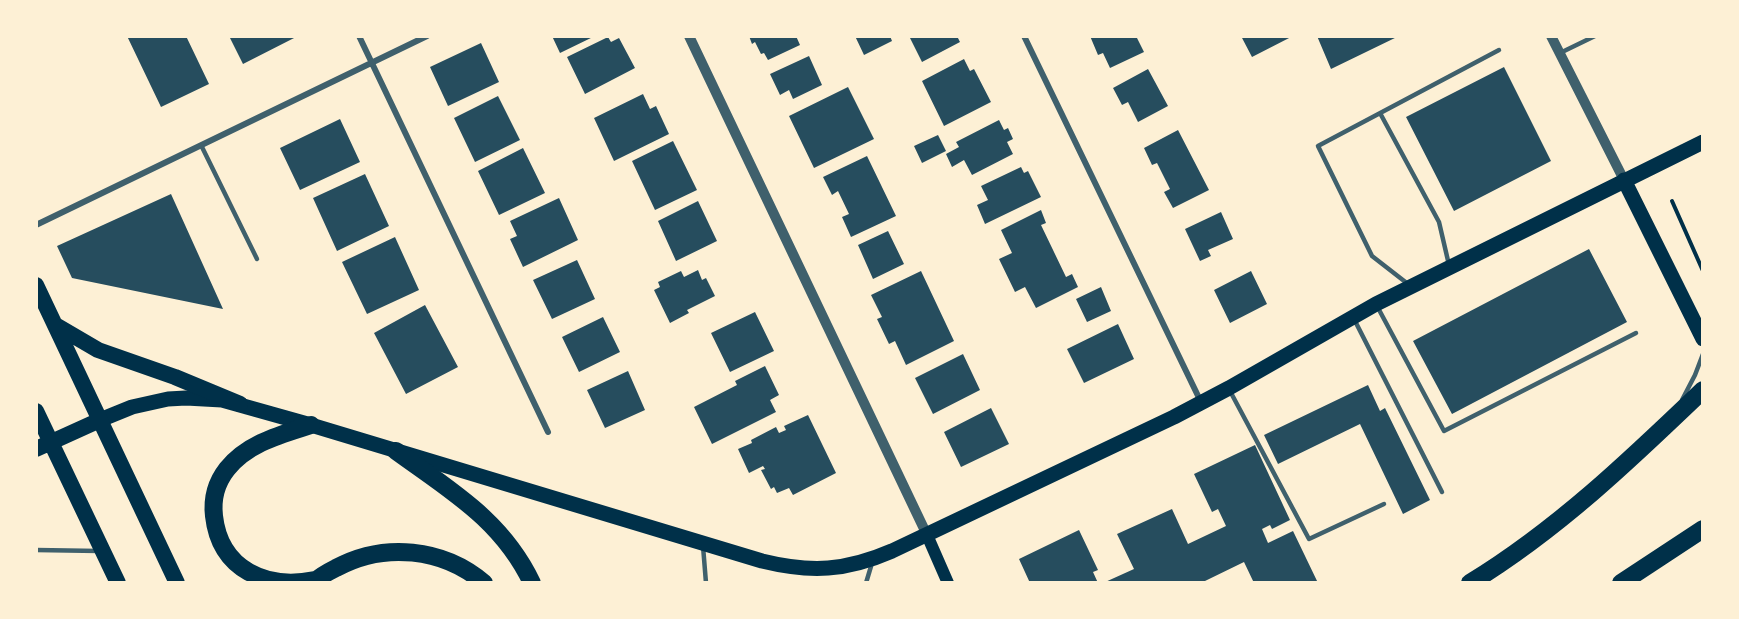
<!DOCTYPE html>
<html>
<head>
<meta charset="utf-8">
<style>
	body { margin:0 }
	#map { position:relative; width:1739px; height:619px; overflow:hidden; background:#fdf0d5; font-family:"PT Sans Narrow",sans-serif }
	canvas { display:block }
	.frame { position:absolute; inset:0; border:38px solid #fdf0d5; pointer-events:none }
</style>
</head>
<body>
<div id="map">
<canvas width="1739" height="619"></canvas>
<div class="frame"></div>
</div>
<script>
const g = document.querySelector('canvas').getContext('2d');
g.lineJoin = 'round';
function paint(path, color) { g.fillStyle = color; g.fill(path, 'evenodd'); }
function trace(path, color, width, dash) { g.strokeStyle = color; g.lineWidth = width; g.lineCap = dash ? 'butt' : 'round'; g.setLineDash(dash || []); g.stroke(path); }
paint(new Path2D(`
	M127,36H186L209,84L161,107Z
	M229,36H298L243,64Z
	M552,36H595L560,53Z
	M749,36H796L800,45L768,60L764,53L761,54L755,42L752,44Z
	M855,36H890L892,41L864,55Z
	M909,36H957L960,42L922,62Z
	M1090,36H1136L1144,52L1110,68L1103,53L1098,55Z
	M1241,36H1293L1252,57Z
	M1317,36H1399L1331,69Z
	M608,37L611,42L619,38L635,68L585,94L567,57Z
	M481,43L499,82L448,106L430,67Z
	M809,56L822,85L793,99L789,90L780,95L770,74Z
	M964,59L970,71L974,69L991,102L944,126L922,81Z
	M1504,67L1551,161L1454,211L1406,117Z
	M1148,69L1168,106L1138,122L1128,102L1122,105L1113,88Z
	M848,87L874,139L814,168L789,116Z
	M643,94L650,109L656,106L669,134L614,161L594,118Z
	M498,96L520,140L475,162L454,118Z
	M340,119L360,162L300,190L280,148Z
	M999,120L1004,130L1008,128L1013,139L1007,142L1013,154L972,175L964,160L952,167L946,154L959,147L956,142Z
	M1178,130L1209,190L1173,208L1164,192L1170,189L1157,163L1152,165L1144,148Z
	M938,135L946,151L922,163L914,146Z
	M673,141L697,190L655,210L632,161Z
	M523,148L545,193L499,215L478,171Z
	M867,156L896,216L851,237L842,217L849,214L838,191L832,195L823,177Z
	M1021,167L1024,173L1028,171L1041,197L985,224L977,205L988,200L981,186Z
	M365,174L389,226L337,251L313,198Z
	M171,194L223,309L72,278L57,246Z
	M559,198L578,240L523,267L510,239L517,236L510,221Z
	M698,201L717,241L676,261L658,221Z
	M1041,210L1046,223L1041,225L1066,277L1072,274L1078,287L1036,308L1025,287L1015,292L999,259L1012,253L1001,230Z
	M1221,212L1233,239L1208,250L1211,256L1200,261L1185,229Z
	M888,231L904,264L873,279L858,245Z
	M395,237L419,290L367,314L342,262Z
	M1589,249L1627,322L1452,414L1413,341Z
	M577,260L595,299L552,319L533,280Z
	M698,270L702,280L706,278L715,296L687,310L689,313L670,323L654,290L660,287L658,282L681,271L684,277Z
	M921,271L954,341L906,365L895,341L889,344L877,319L882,317L871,295Z
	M1251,271L1267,304L1230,323L1214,290Z
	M1101,287L1111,311L1087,322L1076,299Z
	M425,305L458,367L406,394L374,333Z
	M755,312L774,351L730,372L711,333Z
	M603,317L620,352L579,372L562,337Z
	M1118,324L1134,359L1084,383L1067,349Z
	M963,354L980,390L933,414L915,378Z
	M765,366L779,395L770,400L776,412L712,444L694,407L737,385L735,381Z
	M628,371L645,410L605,428L587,390Z
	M1368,385L1380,411L1385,408L1430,500L1403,514L1360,424L1278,464L1264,435Z
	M991,408L1009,444L961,467L944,432Z
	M808,415L836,473L793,495L789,488L777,493L774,487L771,489L761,470L765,469L763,466L749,473L738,449L752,443L751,440L776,427L779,433L786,430L784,426Z
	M1255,445L1290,520L1272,529L1270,525L1262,529L1268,543L1293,531L1318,583H1254L1244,562L1205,581L1206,583H1103L1134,569L1117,534L1172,509L1188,544L1226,526L1218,509L1212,512L1194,474Z
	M1079,530L1098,570L1093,572L1098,583H1030L1019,559Z`), '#264d5e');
trace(new Path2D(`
	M1672,201L1703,271`), '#003049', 4);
trace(new Path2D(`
	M1560,53L1595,36
	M1380,113L1439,222L1449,265
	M201,145L257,259
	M1408,284L1372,256L1318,146L1499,50
	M1377,306L1444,431L1636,333
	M1354,319L1442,492
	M1230,391L1309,539L1384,504
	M1682,400L1695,375L1703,354
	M703,546L706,583
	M36,550L99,551
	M866,583L872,563`), '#3f606c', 4.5);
trace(new Path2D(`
	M359,36L548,432
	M1024,36L1201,402
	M36,225L427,36`), '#3f606c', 6);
trace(new Path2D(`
	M689,36L927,535
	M1551,36L1624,180`), '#3f606c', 10);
trace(new Path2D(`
	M927,535L948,583`), '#003049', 12);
trace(new Path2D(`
	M1624,180L1703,339
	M100,420L132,407L168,399L186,398L222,400L311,425L762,561C811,573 846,571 892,551L1174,417L1229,388L1376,304L1703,142`), '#003049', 15);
trace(new Path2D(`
	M36,285L177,583
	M57,326L98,350L175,377L240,404
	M36,411L118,583
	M36,449L100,420`), '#003049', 16);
trace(new Path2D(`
	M311,425C280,435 248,443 227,469C216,483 212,499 214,516C220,570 267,590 315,580
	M396,451C451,491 502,520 532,583
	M313,583C319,577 328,572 336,568C384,542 443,548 484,583
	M1470,583C1557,530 1630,460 1703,390
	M1621,583L1703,529`), '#003049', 18);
</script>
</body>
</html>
